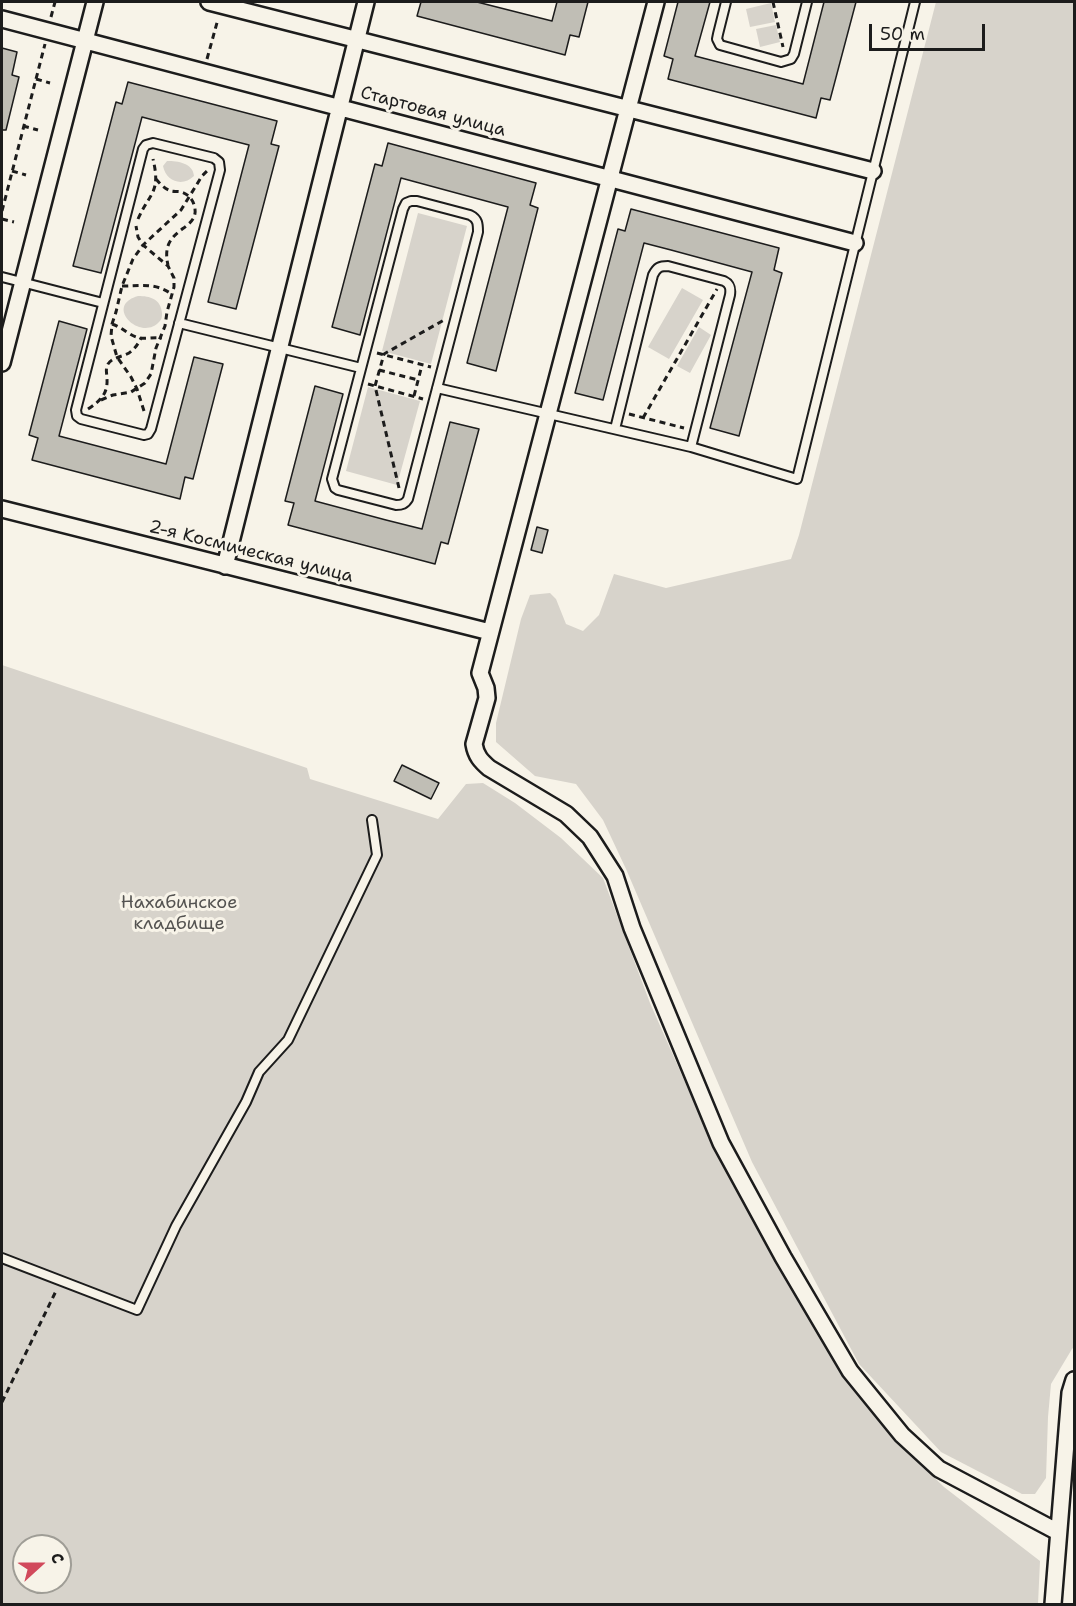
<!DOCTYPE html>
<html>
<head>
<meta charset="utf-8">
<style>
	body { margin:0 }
	#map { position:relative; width:1076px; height:1606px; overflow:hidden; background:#f7f3e8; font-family:"Shantell Sans",sans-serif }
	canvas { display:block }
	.frame { position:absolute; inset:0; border:3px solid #1c1c1c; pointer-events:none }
	.north { position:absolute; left:12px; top:1534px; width:60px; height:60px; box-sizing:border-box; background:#f7f3e8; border:2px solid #9f9d96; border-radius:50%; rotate:69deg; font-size:16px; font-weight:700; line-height:24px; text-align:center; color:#1c1c1c }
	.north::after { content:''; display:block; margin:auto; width:21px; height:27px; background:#d1495b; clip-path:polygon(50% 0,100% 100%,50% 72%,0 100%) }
	.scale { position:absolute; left:869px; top:24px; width:116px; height:27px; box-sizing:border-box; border:3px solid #1c1c1c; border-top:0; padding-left:8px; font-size:18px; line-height:21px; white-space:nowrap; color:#1c1c1c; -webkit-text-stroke:4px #f7f3e8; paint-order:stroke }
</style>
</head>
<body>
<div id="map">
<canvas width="1076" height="1606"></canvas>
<div class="frame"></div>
<div class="north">С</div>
<div class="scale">50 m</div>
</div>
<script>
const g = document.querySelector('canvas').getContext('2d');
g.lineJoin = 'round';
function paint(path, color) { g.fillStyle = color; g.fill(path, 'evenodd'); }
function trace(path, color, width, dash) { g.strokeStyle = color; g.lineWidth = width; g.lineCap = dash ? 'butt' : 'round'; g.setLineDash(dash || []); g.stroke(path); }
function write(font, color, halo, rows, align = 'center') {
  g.font = font + ' "Shantell Sans",sans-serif'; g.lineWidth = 6; g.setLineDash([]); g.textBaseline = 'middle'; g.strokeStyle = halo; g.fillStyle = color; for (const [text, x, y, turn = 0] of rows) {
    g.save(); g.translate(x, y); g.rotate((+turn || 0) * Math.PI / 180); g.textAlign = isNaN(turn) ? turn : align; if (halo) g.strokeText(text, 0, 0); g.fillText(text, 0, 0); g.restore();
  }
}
paint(new Path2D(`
	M936,2H1074V1347L1072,1349L1051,1384L1048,1417L1046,1478L1035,1494H1022L941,1452L859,1364L752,1162L626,869L603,820L576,784L535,776L496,742V723L521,619L530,595L550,593L556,599L566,624L583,631L599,615L614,574L666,588L791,559L799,535Z
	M771,3L775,22L750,27L746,9Z
	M776,25L780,42L760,47L756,29Z
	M167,161C178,161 193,163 194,176C183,187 166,182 163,166Z
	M418,213L467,226L431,364L382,351Z
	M682,288L703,300L669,359L648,347Z
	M138,296C150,296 161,299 162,313C162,317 162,319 159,322C141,342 103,306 138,296Z
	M699,327L711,335L690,373L677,366Z
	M368,387L420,401L397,485L346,471Z
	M2,665L307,768L310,779L438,819L466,784L483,783L515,803L561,838L603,878L650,1003L716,1152L778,1265L836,1366L899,1443L944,1487L1040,1561L1038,1604H2ZM24,1546H60V1582H24Z`), '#d7d3cb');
const building = new Path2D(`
	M421,2H477L552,21L557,2H588L579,37L570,35L565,55L417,16Z
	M678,2H710L695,56L803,84L824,2H856L830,100L821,98L816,118L668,79L673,59L664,56Z
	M2,48L17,52L12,75L19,77L6,130H2Z
	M128,82L277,121L271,144L279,146L236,309L208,302L249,145L214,136L142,117L101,273L73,266L116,102L122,104Z
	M388,143L536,183L530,205L538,208L496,371L467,363L508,207L401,178L360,335L332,327L375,164L382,166Z
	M631,209L779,248L774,270L782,273L739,436L710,428L752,272L671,250L644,243L603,400L575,393L618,229L625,231Z
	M59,321L87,329L59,436L166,464L194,357L223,364L193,479L185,477L180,499L32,460L38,438L29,435Z
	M315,386L343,394L315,501L386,520L422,529L450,422L479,429L448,544L441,542L435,564L288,525L294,503L285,501Z
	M537,527L548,530L542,553L531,550Z
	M402,765L439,783L431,799L394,781Z`);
paint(building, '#c0beb5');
trace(building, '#1c1c1c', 1.5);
const service = new Path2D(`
	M726,2L718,34L717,39L720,45L781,62L791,59L794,54L807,2
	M153,143L214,158L219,162L220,170L151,429L148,434L144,435L81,419L77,416L76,410L143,149L146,145Z
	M411,201H417L470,215C478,219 478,224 478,232L408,499C405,504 402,505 396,505L338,490L335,488L332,479L403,209L406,203Z
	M2,277L103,303
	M179,323L361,368
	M437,388L691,447L797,479L915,2
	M615,429L653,275C657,267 660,266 668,266L724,281C730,284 731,288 730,295L691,447
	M2,1258L137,1310L176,1226L246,1102L259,1072L288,1040L377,855L372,820`);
const minor = new Path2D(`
	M209,2L873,171
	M656,2L480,673L486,688L487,698L474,744C476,756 481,761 489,768L566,814L590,837L615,876L632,928L721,1143L783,1257L850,1371L902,1435L939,1469L1058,1532
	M2,19L855,243
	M2,363L95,2
	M2,509L490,632
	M225,566L366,2
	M1053,1604L1070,1393L1074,1380`);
trace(service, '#1c1c1c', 12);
trace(minor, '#1c1c1c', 20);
trace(new Path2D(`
	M773,2L783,47
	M51,17L55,2
	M207,59L218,19
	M36,79L50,83
	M23,126L38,130
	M12,171L26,175
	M156,179C160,184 165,189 171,191C174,192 178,191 181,192C189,194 194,201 195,209C198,231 159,228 168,265
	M2,211L45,44
	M2,219L14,222
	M138,219C150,192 161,193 153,159
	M122,286C142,286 155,282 173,295
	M112,324C122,327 131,337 140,338C147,339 154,337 162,338
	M377,353L431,367
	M379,370L418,380
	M368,384L423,399
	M414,396L422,365
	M101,400L113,395L131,392L145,383L151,374L156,348L165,326L167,312L174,287V278L168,266L143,245L138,237L136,226
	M88,409C100,401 108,394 107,379C107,374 105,369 108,364C113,357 122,357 129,353C135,349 138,344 141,338
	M144,411L137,389L131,377L117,357L111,336L112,324L116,312L122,286L133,259L143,245L181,210L202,176L208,170
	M629,414L684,428
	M643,418L717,289
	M399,488L375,386L384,354L444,320
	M2,1402L56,1291`), '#1c1c1c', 3, [6, 4.5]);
trace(service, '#f7f3e8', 8);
trace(minor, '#f7f3e8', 15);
write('18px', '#1c1c1c', '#f7f3e8', [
	["Стартовая улица",433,112,15],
	["2-я Космическая улица",251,552,14]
]);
write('18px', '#545351', '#f7f3e8', [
	["Нахабинское",179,903],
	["кладбище",179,924]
]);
</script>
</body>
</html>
